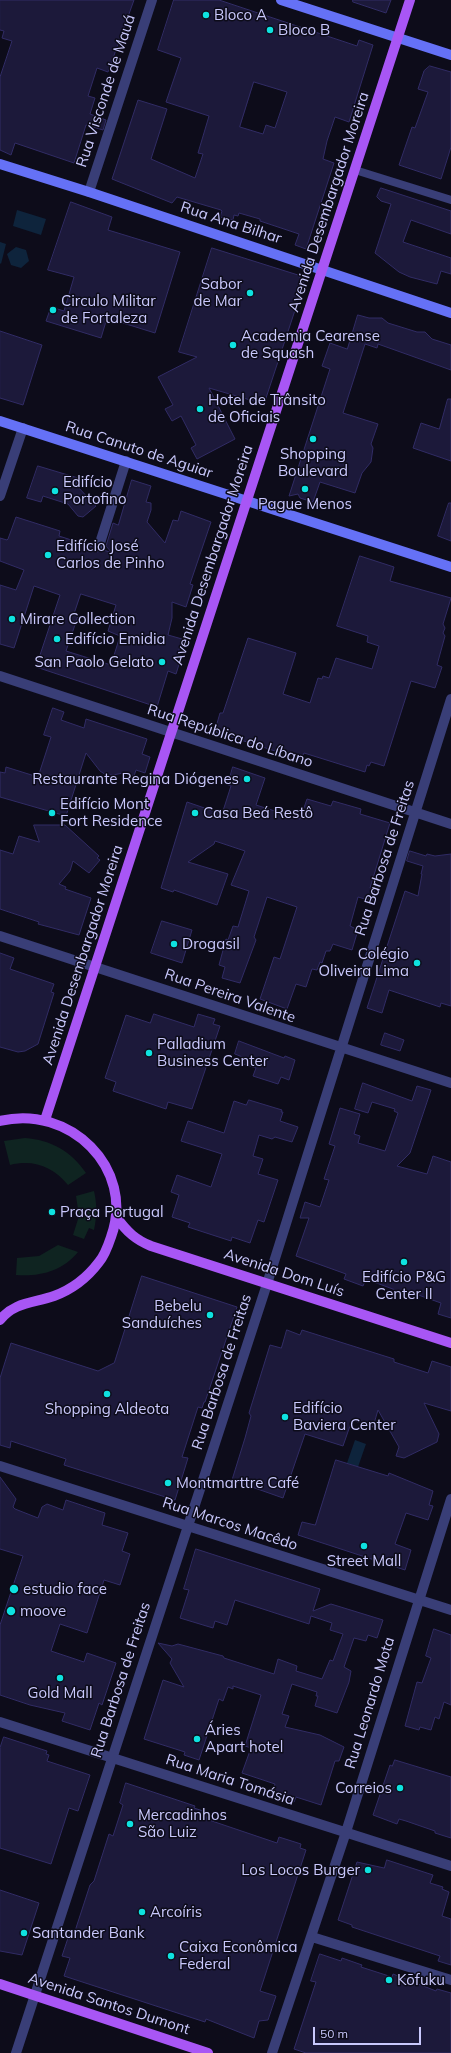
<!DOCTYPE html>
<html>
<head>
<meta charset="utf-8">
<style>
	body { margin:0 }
	#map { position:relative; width:451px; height:2053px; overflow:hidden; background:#0d0c1a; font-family:Mulish,sans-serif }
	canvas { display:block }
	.scale { position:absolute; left:313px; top:2027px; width:108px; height:18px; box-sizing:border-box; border:2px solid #c9c8fc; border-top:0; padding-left:5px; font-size:12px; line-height:14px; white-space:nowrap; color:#c9c8fc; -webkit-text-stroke:3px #0d0c1a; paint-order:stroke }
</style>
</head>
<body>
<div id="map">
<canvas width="451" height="2053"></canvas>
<div class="scale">50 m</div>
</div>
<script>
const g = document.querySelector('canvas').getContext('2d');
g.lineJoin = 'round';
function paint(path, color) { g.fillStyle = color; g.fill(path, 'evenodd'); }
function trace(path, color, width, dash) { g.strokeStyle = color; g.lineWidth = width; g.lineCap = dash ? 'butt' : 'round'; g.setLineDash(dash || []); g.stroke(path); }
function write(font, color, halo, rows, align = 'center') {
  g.font = font + ' Mulish,sans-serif'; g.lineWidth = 3; g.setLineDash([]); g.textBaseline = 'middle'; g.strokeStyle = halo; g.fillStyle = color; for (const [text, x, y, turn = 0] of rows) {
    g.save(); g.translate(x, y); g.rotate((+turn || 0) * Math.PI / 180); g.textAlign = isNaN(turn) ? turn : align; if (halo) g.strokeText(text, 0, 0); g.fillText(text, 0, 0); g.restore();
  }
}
paint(new Path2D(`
	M25,1138C51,1140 71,1151 86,1173L68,1185C53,1167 34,1159 10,1165L4,1141Z
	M94,1191C97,1204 97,1216 94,1230L89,1228L84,1239L73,1235L79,1216L76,1196Z
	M58,1245L78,1252C63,1271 39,1277 16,1275L17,1258L39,1256Z`), '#0f2421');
paint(new Path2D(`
	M17,210L46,219L41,235L13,226Z
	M0,242L6,244L1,264L0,263Z
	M16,247L26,250L29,261L21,268L11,265L7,254Z
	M355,1440L366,1444L358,1467L347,1463Z`), '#0e243c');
const building = new Path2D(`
	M0,0H134L108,72L97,68L88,96L95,98L90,114L106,120L103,130L86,125L74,163L15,143L11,155L0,150V77L12,41L2,38L4,31L0,30Z
	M174,0H219L357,46L359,40L373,45L349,122L335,117L327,141L323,159L334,163L306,249L295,245L299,234L260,221V219L239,213L238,216L234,215L233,220L220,217L222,211L221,210L177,197L172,203L112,179L138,100L167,109L151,159L195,178L203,154L198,153L209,116L166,102L181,58L158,50ZM254,82L287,92L275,128L266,125L263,134L240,127Z
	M353,0H391L386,13L353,2Z
	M430,66L451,72V147L441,179L399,165L412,127L415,128L428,92L418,89L424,71Z
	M381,188L451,211V234L411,220L403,242L451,258V274L441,271L437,284L410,277L399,272L375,253L391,204L381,201L377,197Z
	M71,202L112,217L108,230L180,252L155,333L107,318L101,338L46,321L51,307L64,311L74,277L48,270Z
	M212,248L298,275L304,283L264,404L209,388L235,439L197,459L191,448L196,445L181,416L172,421L165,409L173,405L158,377L197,357L179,352Z
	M358,315L369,318H382L388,323L417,332H425L432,339L451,345V370L378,344L377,348L365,344L343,413L378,424L371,444L373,448L371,462L362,473L355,493L320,482L313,502L300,498L298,494L289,496L330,369L322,366L330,343L347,349Z
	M0,331L42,345L23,405L0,398Z
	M448,399H451V461L413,448L421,423L439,429Z
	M38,466L78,478L76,485L96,506L83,517L78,516L68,504L43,496L41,502L27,498Z
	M132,480L151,486L146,502L151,503V510L147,522L165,543L173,520L178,521L181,511L211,522L190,584L193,585L186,607L172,602V618L168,635L182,639L177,657L181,658L176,674L168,671L157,707L36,667L60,595L34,586L14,648L0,644V585L16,590L24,570L0,561V538L7,540L8,539L16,517L60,531L59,536L93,547L97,552L104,550L112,553L106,546L113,523L118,525ZM81,594L116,605L108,631L120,636L111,665L66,651L78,616L74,615Z
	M449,503H451V541L438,536Z
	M360,556L394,567L390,581L451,598L443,624L445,628L443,633L445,636L437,665L442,667L435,688L411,681L384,766L371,762L369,766L367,765L365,772L304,753L301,759L276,748L275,751L216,732L217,728L216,727L220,713H223L248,638L296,653L283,694L310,703L318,678L322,679L323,676L329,678L336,658L372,669L379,646L367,642L368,636L337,626Z
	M53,708L64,712L61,720L84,728L86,719L147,739L142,754L150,757L145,773L136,770L134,776L123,773L113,775H106L100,771L86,753L66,816L0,797V772L5,773L6,767L38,777L51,737L44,735Z
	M233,767L265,778L256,805L300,819L307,799L331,806L333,801L361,809L360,814L390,823L370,888L375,889L372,901L358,897L350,926L358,930L352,950L333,944L330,951H326L322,963L320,962L317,970L312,969L306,987L296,984L287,1009L260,999L274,957L280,959L297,907L267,897L254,937L256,940L240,983L222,978L225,967L219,965L226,939L228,940L233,926L238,927L249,891L231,885L245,851L215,841L214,844L188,862L228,874L217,905L174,890L173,892L161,888L187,802L222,814L231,786L228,785Z
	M34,825H65L99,856L97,858L100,860L89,873L73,861L70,871L59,884L66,887L65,889L91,898L79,935L38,924L39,922L0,909V850L13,854L19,836L39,842Z
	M410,851L426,856L427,854L435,856L451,854V1006L441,1003L440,1007L389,990L382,1013L367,1008L405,891L418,896L422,874H421L423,866L407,861Z
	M162,921L192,930L182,963L151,953Z
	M0,953L14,958L10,969L54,984L51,992L54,993L38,1044L25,1051L18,1052L0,1047Z
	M154,1014L194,1027L198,1014L215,1019L213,1024L220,1026L192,1109L168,1102L166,1109L113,1091L116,1082L105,1078L126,1015L150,1023Z
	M385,1033L404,1040L400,1051L381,1045Z
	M239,1041L284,1058L285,1056L295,1060L289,1080L281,1077L278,1084L253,1076L256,1068L243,1064L245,1058L235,1054Z
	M363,1083L412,1101L417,1086L431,1090L410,1153L397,1166L427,1174L433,1156L451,1162V1318L438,1314L441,1303L407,1291L406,1294L366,1279L363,1286L344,1279L346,1274L296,1256L309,1218H300L305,1202L320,1207L329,1180L324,1179L335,1146L329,1144L340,1108L360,1114L354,1134L360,1136L358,1143L385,1151L398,1113L394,1111L395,1109L372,1102L368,1113L355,1109Z
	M249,1100L282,1110L281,1112H283L280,1121L298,1127L292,1142L275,1137L272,1139L259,1135L253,1156L263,1159L258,1174L278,1180L264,1222L258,1220L250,1243L232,1237L231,1241L188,1227L190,1223L172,1217L179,1195L171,1192L177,1175L211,1187L222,1154L181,1141L188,1121L224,1133L234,1101L246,1105Z
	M142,1276L237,1307L205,1402H204L202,1408L198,1407L182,1457L188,1458L175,1500L64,1465L66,1459L11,1441L10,1448L0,1445V1378L11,1343L98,1371L114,1363Z
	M287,1330L300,1335L302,1330L394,1359V1362L428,1373L432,1361L451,1367V1411L424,1403L439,1434L437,1442L404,1458L396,1456L399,1447L378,1410L373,1427L352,1420L343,1446L305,1434L283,1498L232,1480L245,1438L251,1416L249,1413L270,1345L281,1348Z
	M336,1460L388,1476L389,1473L433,1491L429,1505L433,1506L428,1520L406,1513L395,1544L411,1550L405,1570L298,1535L302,1522L315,1525Z
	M0,1477L16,1499L13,1507L15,1509L38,1518L42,1507L47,1504L63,1510L66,1500L105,1513L102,1525L128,1533L122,1551L130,1554L120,1585L104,1580L87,1633L60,1624L51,1651L84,1662L87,1653L116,1663L102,1705L99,1703L90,1730L62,1721L65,1713L30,1705L0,1695V1625L23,1556L0,1549Z
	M196,1549L320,1589L313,1611L331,1604L383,1620L377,1638L368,1635L366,1641L354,1638L344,1667L351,1671L349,1682L337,1713L315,1706L318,1696H316L317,1692L292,1684L282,1714L289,1716L285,1727L320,1735L344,1747L339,1761H335L321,1805L296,1797L294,1802L271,1795L275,1784L242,1773L251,1748L245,1746L261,1695L233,1686V1689L228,1687L223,1701L219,1699L199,1760L184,1755L185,1752L144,1739L163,1680L184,1687L170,1663L172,1659L158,1643L172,1646L178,1644L223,1656L224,1658L274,1674L278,1659L297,1666L296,1671L322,1679L330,1660L333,1661L343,1634L330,1630L332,1623L311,1616L309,1624L235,1600L227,1625L215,1621L213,1628L180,1618L189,1590L184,1589Z
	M434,1629L451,1635V1705L444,1702L439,1719L435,1717L431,1730L420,1727L419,1730L405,1726L417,1682L422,1683L431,1658L426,1656Z
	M4,1737L47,1751L46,1754L49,1755L47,1761L90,1775L78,1811L69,1808L51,1864L0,1848V1748Z
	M395,1760L451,1777V1838L435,1833V1831L406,1821L399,1819L397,1824L373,1815L390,1765L392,1766Z
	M126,1783L195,1806L194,1808L209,1813L206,1819L277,1843L279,1837L301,1844L300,1848L306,1850L260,1991L276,1996L268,2020L259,2021L254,2038L206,2019L205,2022L64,1976L70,1958L62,1956L69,1935L75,1931L90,1885L94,1881L109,1834L113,1836L123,1805L120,1803Z
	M387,1860L433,1875L430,1883L443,1887L442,1889L449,1892L442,1916L451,1919V1965L438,1961L440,1956L352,1927V1925L338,1920L357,1862L384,1868Z
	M0,1890L39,1903L22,1955L0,1951Z
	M320,1954L341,1961L342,1958L362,1965L361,1967L392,1977L393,1974L436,1991L437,1989L451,1993V2053H306L294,2049L316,1982L311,1981Z`);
paint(building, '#1c193a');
trace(building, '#312c65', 1);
trace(new Path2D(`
	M355,170L451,200`), '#393e77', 8);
trace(new Path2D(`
	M89,192L152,0
	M0,496L23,428
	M99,546L126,461
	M0,676L451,824
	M0,936L451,1083
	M0,1466L451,1610
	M0,1722L451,1866
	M312,1937L451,1980
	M16,2053L267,1284L451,699
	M272,2053L346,1832L451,1499`), '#393e77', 10);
trace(new Path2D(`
	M281,0L451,55
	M0,164L89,192L451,313
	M0,421L451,567`), '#6571f6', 10);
trace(new Path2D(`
	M45,1120L410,0
	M0,1121C69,1104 136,1168 111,1237C108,1246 105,1255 99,1262C87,1278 73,1289 54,1296C34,1303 14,1302 0,1320
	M117,1218C127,1232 136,1240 151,1246L451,1343
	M0,1984L208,2053`), '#a856f5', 10);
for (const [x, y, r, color] of [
	[206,15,4,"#0ee2e0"],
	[270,30,4,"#0ee2e0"],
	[250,293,4,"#0ee2e0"],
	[53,310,4,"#0ee2e0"],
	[233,345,4,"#0ee2e0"],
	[200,409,4,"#0ee2e0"],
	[313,439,4,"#0ee2e0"],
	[305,489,4,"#0ee2e0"],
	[55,491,4,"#0ee2e0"],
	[48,555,4,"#0ee2e0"],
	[12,619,4,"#0ee2e0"],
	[57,639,4,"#0ee2e0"],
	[162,662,4,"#0ee2e0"],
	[247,779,4,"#0ee2e0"],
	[52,813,4,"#0ee2e0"],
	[195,813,4,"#0ee2e0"],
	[174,944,4,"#0ee2e0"],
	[417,963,4,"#0ee2e0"],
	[149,1053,4,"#0ee2e0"],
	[52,1212,4,"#0ee2e0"],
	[404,1262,4,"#0ee2e0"],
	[210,1315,4,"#0ee2e0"],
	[107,1394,4,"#0ee2e0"],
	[285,1417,4,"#0ee2e0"],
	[168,1483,4,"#0ee2e0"],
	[364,1546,4,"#0ee2e0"],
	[14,1589,5,"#0ee2e0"],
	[11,1611,5,"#0ee2e0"],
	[60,1678,4,"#0ee2e0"],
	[197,1739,4,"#0ee2e0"],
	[400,1788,4,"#0ee2e0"],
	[130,1824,4,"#0ee2e0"],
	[368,1870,4,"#0ee2e0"],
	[142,1912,4,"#0ee2e0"],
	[24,1933,4,"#0ee2e0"],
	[171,1956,4,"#0ee2e0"],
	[389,1980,4,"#0ee2e0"]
]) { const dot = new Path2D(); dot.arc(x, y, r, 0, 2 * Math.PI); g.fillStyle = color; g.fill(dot); trace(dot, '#0d0c1a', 1.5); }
write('15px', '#c9c8fc', '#0d0c1a', [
	["Bloco A",214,15],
	["Bloco B",278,30],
	["Sabor",242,284,"right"],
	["de Mar",242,301,"right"],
	["Circulo Militar",61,301],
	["de Fortaleza",61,318],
	["Academia Cearense",241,336],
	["de Squash",241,353],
	["Hotel de Trânsito",208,400],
	["de Oficiais",208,417],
	["Shopping",313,454,"center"],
	["Boulevard",313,471,"center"],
	["Edifício",63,482],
	["Portofino",63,499],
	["Pague Menos",305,504,"center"],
	["Edifício José",56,546],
	["Carlos de Pinho",56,563],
	["Mirare Collection",20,619],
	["Edifício Emidia",65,639],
	["San Paolo Gelato",154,662,"right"],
	["Restaurante Regina Diógenes",239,779,"right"],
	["Edifício Mont",60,804],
	["Fort Residence",60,821],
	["Casa Beá Restô",203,813],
	["Drogasil",182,944],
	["Colégio",409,954,"right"],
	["Oliveira Lima",409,971,"right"],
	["Palladium",157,1044],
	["Business Center",157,1061],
	["Praça Portugal",60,1212],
	["Edifício P&G",404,1277,"center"],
	["Center II",404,1294,"center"],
	["Bebelu",202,1306,"right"],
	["Sanduíches",202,1323,"right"],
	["Edifício",293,1408],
	["Baviera Center",293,1425],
	["Shopping Aldeota",107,1409,"center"],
	["Montmarttre Café",176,1483],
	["Street Mall",364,1561,"center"],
	["estudio face",23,1589],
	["moove",20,1611],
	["Gold Mall",60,1693,"center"],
	["Áries",205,1730],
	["Apart hotel",205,1747],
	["Correios",392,1788,"right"],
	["Mercadinhos",138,1815],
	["São Luiz",138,1832],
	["Los Locos Burger",360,1870,"right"],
	["Arcoíris",150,1912],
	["Santander Bank",32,1933],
	["Caixa Econômica",179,1947],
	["Federal",179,1964],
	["Kōfuku",397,1980]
], 'left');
write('15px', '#c9c8fc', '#0d0c1a', [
	["Rua Visconde de Mauá",106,91,-72],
	["Avenida Desembargador Moreira",329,202,-72],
	["Rua Ana Bilhar",231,223,18],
	["Rua Canuto de Aguiar",139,450,18],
	["Avenida Desembargador Moreira",213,555,-72],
	["Rua República do Líbano",230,736,18],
	["Rua Barbosa de Freitas",385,858,-72],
	["Avenida Desembargador Moreira",83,955,-72],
	["Rua Pereira Valente",230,996,19],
	["Avenida Dom Luís",284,1273,18],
	["Rua Barbosa de Freitas",222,1372,-72],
	["Rua Marcos Macêdo",230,1524,18],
	["Rua Barbosa de Freitas",121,1680,-72],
	["Rua Leonardo Mota",370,1703,-73],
	["Rua Maria Tomásia",230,1780,18],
	["Avenida Santos Dumont",109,2004,18]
]);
</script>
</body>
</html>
